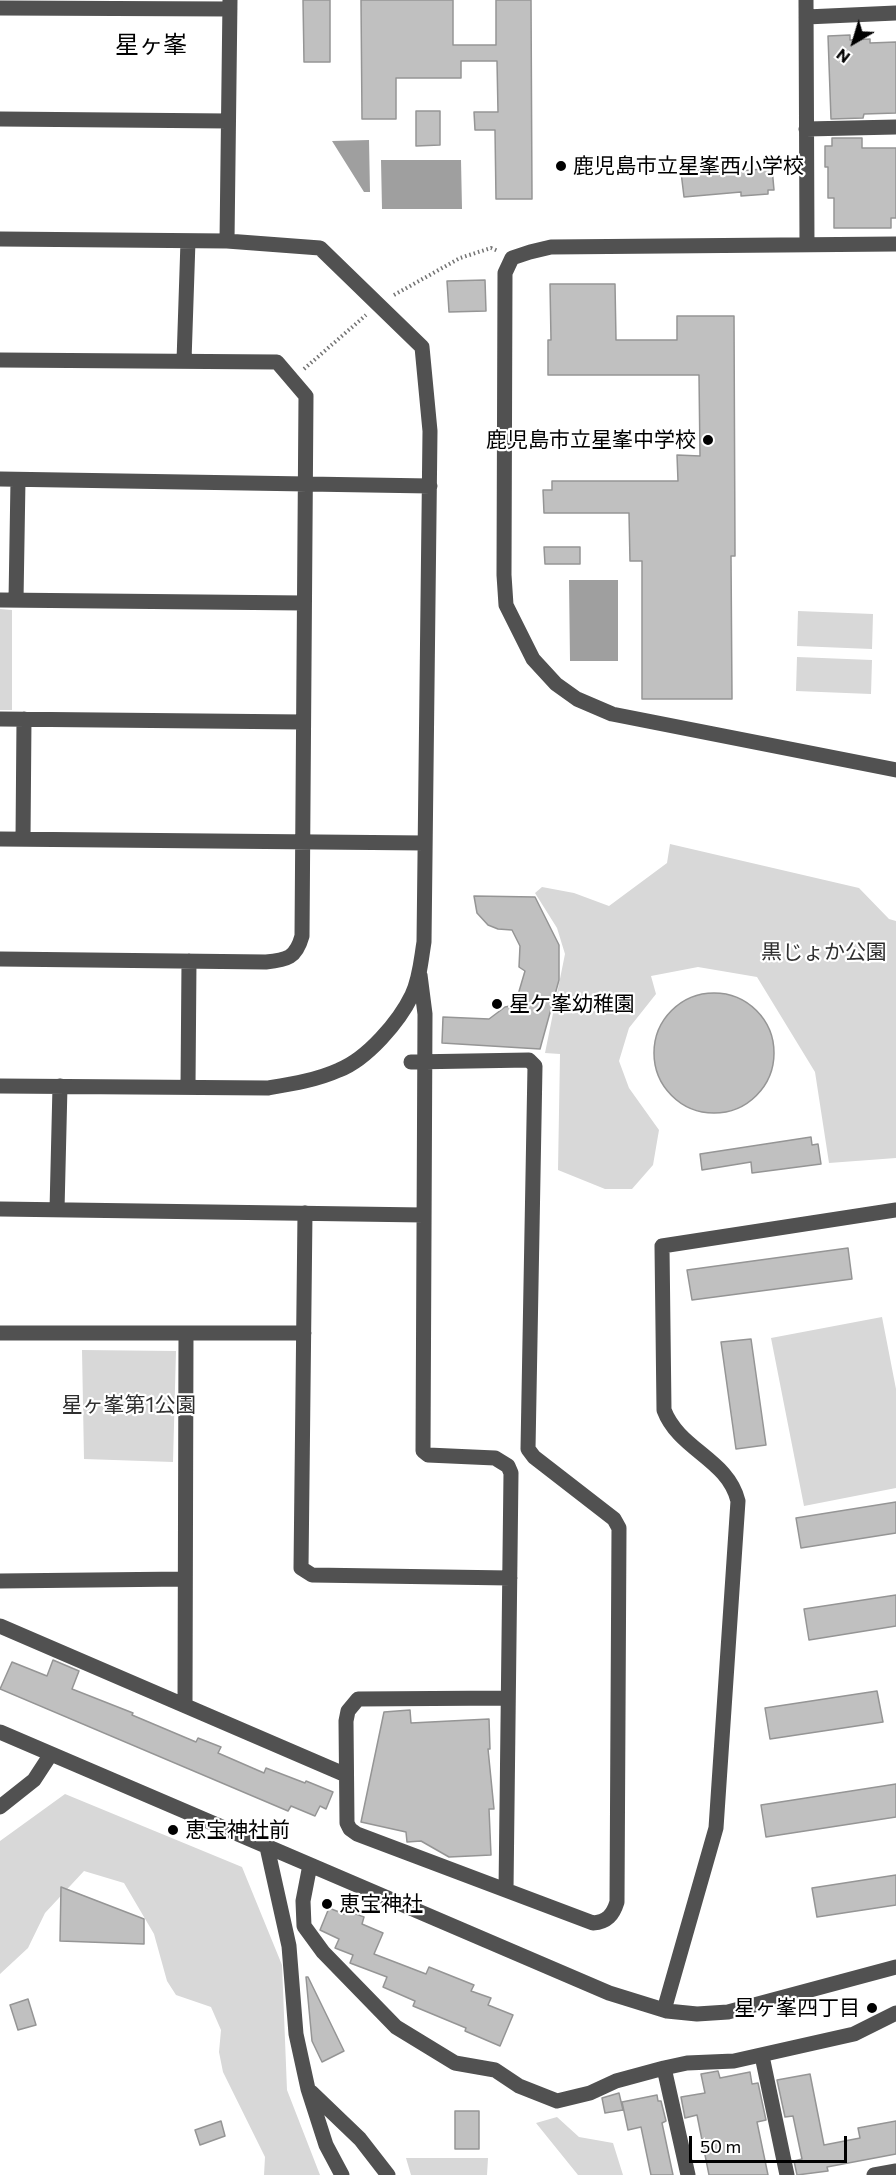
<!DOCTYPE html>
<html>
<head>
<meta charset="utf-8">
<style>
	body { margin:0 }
	#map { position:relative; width:896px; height:2175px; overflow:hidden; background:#fff; font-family:Commissioner,sans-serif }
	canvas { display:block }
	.north { position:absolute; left:824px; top:12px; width:60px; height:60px; -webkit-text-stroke:4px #fff; paint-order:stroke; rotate:218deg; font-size:16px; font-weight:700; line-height:24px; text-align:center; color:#000 }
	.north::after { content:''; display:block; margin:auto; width:21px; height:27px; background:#000; clip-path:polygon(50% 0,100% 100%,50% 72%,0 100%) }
	.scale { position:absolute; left:689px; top:2136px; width:158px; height:27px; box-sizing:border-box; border:3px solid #000; border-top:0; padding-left:8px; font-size:18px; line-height:21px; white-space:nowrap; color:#000; -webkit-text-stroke:4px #fff; paint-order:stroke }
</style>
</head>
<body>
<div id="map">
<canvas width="896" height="2175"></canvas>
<div class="north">N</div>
<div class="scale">50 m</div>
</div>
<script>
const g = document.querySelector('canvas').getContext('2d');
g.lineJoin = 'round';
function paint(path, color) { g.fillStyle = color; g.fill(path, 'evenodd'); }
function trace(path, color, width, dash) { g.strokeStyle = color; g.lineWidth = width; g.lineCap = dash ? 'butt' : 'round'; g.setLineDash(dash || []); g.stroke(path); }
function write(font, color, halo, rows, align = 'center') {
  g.font = font + ' Commissioner,"Noto Sans JP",sans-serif'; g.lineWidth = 4.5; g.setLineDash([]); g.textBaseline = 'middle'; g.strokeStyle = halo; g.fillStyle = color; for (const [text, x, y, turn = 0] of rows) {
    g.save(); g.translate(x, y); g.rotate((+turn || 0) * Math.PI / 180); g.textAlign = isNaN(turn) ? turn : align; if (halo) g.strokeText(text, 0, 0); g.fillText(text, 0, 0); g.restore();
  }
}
paint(new Path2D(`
	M0,609L12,610V710H0Z
	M798,611L873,614L872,649L797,646Z
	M797,657L872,660L871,694L796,691Z
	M670,844L859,888L889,919L896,921V1158L829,1163L815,1072L757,977L698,967L651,976L656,994L629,1028L619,1061L629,1088L659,1130L653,1165L632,1189H605L558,1170L560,1054L545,1053L565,954L557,928L535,893L542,887L574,893L609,906L667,863Z
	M882,1317L896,1389V1488L804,1506L771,1338Z
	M82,1350L176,1351L173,1462L84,1459Z
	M65,1794L242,1867L282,1965L287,2090L320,2175H264L265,2157L223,2072L219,2052L221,2030L211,2007L176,1995L167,1981L154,1934L124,1883L84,1871L45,1913L28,1948L0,1974V1841Z
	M557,2117L579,2137L613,2143L623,2175H578L536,2123Z
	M406,2158H488L487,2175H411Z`), '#d8d8d8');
paint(new Path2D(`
	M369,140L370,192H364L332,141Z
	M381,160H461L462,209H382Z
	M569,580H618V661H570Z`), '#9f9f9f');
const building = new Path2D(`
	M303,0H330V62H304Z
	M361,0H453V45H496V0H531L532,199H496L495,130H475L474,112H498L497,61H461V78H396V119H362Z
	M850,35V40L870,39V43L896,42V113L864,114L863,118L831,119L828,36Z
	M416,111H440V145L416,146Z
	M832,138H862V148H896V218H891V228H834V198H828V167H825V146H832Z
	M772,168L774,190H768V194L741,196V192L684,197L681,172L720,169V173Z
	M485,280L486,311L449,312L447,281Z
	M550,284H615L616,340H677V316H734L735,556H731L732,699H642V561H630L629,513H544L543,490H552V481H678L677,455L700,456L699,375H548V340H551Z
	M544,547H580V564H545Z
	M474,896L535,897L559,945V980L540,1049L442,1043L443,1017L489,1019L505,1007L515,1005L525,971L519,967L520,946L512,930L498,929L488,925L477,913Z
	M654 1053a60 60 0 1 1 120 0a60 60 0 1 1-120 0Z
	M811,1137L812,1145L818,1144L821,1164L752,1173L751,1162L702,1170L700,1154Z
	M848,1248L852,1279L692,1300L687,1270Z
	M751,1339L766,1445L736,1449L721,1342Z
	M896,1502V1533L801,1548L796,1518Z
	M896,1595V1626L809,1640L804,1609Z
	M53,1660L79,1671L72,1689L133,1713L132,1715L196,1742L198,1738L221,1747L218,1753L264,1773L266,1768L305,1783L306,1781L333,1792L326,1809L320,1806L315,1816L291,1806L288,1811L0,1689L12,1662L47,1676Z
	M877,1691L883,1722L770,1739L765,1708Z
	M410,1710L411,1723L489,1719L490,1749H488L494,1809H489L491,1855L449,1857L421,1841L407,1842L406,1832L361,1822L384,1712Z
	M896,1784V1817L766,1837L761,1805Z
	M896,1875V1905L817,1917L812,1888Z
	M61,1887L144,1919V1944L60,1941Z
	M329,1908L344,1914L346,1910L364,1917L362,1924L383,1933L374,1954L426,1974L429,1967L474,1985L471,1991L491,1998L488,2005L513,2015L500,2046L465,2031L466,2028L413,2006L415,2001L383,1987L387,1977L350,1963L353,1955L335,1948L339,1939L320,1930Z
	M306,1977H308L344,2051L322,2062L312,2041Z
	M28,1999L36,2025L18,2030L10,2005Z
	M718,2071L720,2078L750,2072L752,2084L758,2083L766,2120L757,2122L768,2175H709L697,2115L685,2118L681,2097L705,2093L701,2074Z
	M810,2074L824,2145L860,2138L858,2128L896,2121V2154L827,2167L828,2171L797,2175L794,2161L802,2159L793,2116L785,2117L777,2080Z
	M619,2093L623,2110L605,2113L602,2098Z
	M657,2095L658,2101H661L666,2121L662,2123L673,2175H651L641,2127L628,2130L622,2102Z
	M455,2111H479V2149H455Z
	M221,2121L225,2136L200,2145L195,2130Z`);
paint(building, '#c0c0c0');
trace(building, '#959595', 1.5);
trace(new Path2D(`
	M394,295L460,258L491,248L498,251
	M304,369L366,315`), '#737373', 4, [1.5, 3]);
trace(new Path2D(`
	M806,0L807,245
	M0,8L230,9
	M806,17L896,13
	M0,119L228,121
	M806,129L896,127
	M0,239L227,241L320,248L422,347L430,431L424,942C421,960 420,978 412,995C399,1022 367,1059 339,1070C317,1080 292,1084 268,1088L0,1086
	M227,241L230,0
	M896,244L551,247L530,252L512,258L505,273L504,575L506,605L533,659L556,684L577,699L612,714L896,770
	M0,360L277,362L306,396L302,936C296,958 287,960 266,962L0,959
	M184,361L188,241
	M0,479L430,486
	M0,600L304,603
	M16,600L18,480
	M0,719L303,722
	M0,839L425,843
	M23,839L24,719
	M420,975L425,1014L423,1451L428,1455L495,1458L508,1466L511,1473L506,1890
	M411,1062L529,1060L535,1066L528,1449L534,1457L614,1519L619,1528L617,1902C613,1915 607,1922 593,1923L357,1834L350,1829L347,1823L346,1721L348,1711L358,1699L508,1698
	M188,1087L189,961
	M0,1209L424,1215
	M57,1210L60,1086
	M305,1213L301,1568L312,1575L510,1578
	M0,1333H304
	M0,1581L185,1579
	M0,1626L346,1775
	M185,1705L186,1333
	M0,1732L609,1993L667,2011L697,2014L728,2012L896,1967
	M0,1807L34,1780L51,1754
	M267,1847L289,1946L296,2034L308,2089L326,2145L342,2175
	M310,1865L303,1901L304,1926L323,1952L396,2027L455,2063L495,2070L519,2086L557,2101L590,2093L616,2081L664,2068L687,2063L734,2061L854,2034L896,2013
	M664,2010L716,1828L738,1501C728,1459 679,1450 664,1410L662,1246L896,1210
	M762,2056L787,2175
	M664,2068L688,2175
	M311,2092L360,2139L388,2175
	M874,2175L896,2171`), '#515151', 15);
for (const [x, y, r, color] of [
	[561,166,6,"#000"],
	[708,440,6,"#000"],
	[497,1004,6,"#000"],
	[173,1830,6,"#000"],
	[327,1904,6,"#000"],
	[872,2008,6,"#000"]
]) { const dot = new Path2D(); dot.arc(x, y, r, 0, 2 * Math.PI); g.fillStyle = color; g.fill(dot); trace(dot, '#fff', 2); }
write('21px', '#000', '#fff', [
	["鹿児島市立星峯西小学校",573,166],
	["鹿児島市立星峯中学校",696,440,"right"],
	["星ケ峯幼稚園",509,1004],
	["恵宝神社前",185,1830],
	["恵宝神社",339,1904],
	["星ヶ峯四丁目",860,2008,"right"]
], 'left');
write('21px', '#2f2f2f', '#fff', [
	["黒じょか公園",824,952],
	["星ヶ峯第1公園",129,1405]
]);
write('24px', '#000', '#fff', [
	["星ヶ峯",151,45]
]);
</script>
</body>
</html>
